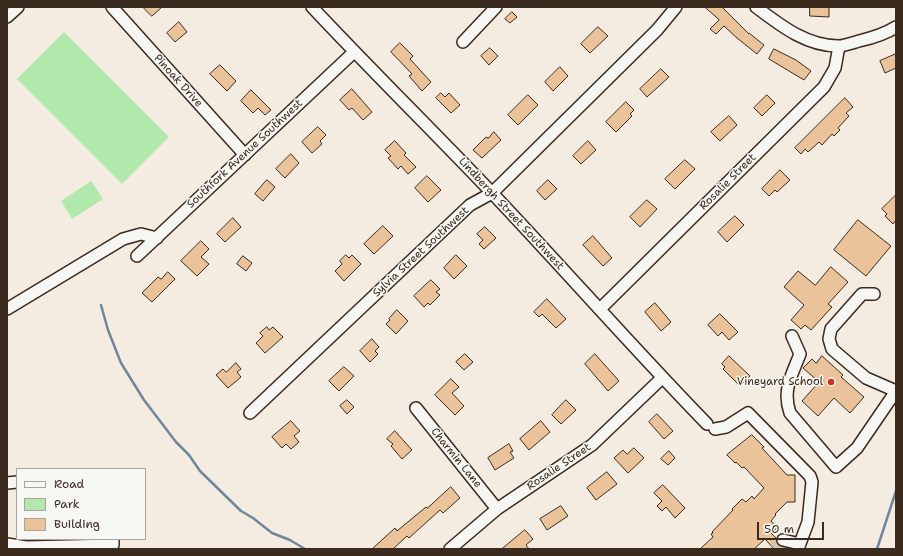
<!DOCTYPE html>
<html>
<head>
<meta charset="utf-8">
<style>
	body { margin:0 }
	#map { position:relative; width:903px; height:556px; overflow:hidden; background:#f4ece0; font-family:"Shantell Sans",sans-serif }
	canvas { display:block }
	.frame { position:absolute; inset:0; border:8px solid #3b2a1e; pointer-events:none }
	.legend { position:absolute; left:16px; top:468px; width:130px; height:72px; box-sizing:border-box; background:#f6f6f2; border:1px solid #aba49d; margin:0; padding:5px 7px; list-style:none; font-size:12px; color:#3b2a1e }
	.legend li { display:flex; align-items:center; gap:8px; height:20px }
	.legend b { width:20px; border:1px solid #aba49d }
	.scale { position:absolute; left:757px; top:522px; width:67px; height:18px; box-sizing:border-box; border:2px solid #3b2a1e; border-top:0; padding-left:5px; font-size:12px; line-height:14px; white-space:nowrap; color:#3b2a1e; -webkit-text-stroke:3px #f6f6f2; paint-order:stroke }
</style>
</head>
<body>
<div id="map">
<canvas width="903" height="556"></canvas>
<div class="frame"></div>
<ul class="legend">
<li><b style="height:5px;background:#f6f6f2"></b>Road</li>
<li><b style="height:11px;background:#b1e8ab"></b>Park</li>
<li><b style="height:11px;background:#eac39a"></b>Building</li>
</ul>
<div class="scale">50 m</div>
</div>
<script>
const g = document.querySelector('canvas').getContext('2d');
g.lineJoin = 'round';
function paint(path, color) { g.fillStyle = color; g.fill(path, 'evenodd'); }
function trace(path, color, width, dash) { g.strokeStyle = color; g.lineWidth = width; g.lineCap = dash ? 'butt' : 'round'; g.setLineDash(dash || []); g.stroke(path); }
function write(font, color, halo, rows, align = 'center') {
  g.font = font + ' "Shantell Sans",sans-serif'; g.lineWidth = 3; g.setLineDash([]); g.textBaseline = 'middle'; g.strokeStyle = halo; g.fillStyle = color; for (const [text, x, y, turn = 0] of rows) {
    g.save(); g.translate(x, y); g.rotate((+turn || 0) * Math.PI / 180); g.textAlign = isNaN(turn) ? turn : align; if (halo) g.strokeText(text, 0, 0); g.fillText(text, 0, 0); g.restore();
  }
}
paint(new Path2D(`
	M64,32L169,137L122,184L17,79Z
	M91,181L103,199L72,219L61,201Z`), '#b1e8ab');
trace(new Path2D(`
	M101,305L108,330L121,363L144,400L176,442L189,455L200,471L241,511L253,518L272,533L290,540L305,549
	M877,549L896,491`), '#70879b', 2.5);
const building = new Path2D(`
	M143,7H162L152,16Z
	M705,7H722L749,34V33L764,45L757,54L737,38L724,26L716,34L710,29L719,20Z
	M810,7H829V17L810,16Z
	M512,12L517,17L510,23L505,19Z
	M179,22L187,32L175,42L167,33Z
	M598,27L608,36L590,53L581,44Z
	M400,43L413,56L410,59L431,82L422,91L409,76L412,74L391,52Z
	M490,48L498,56L489,65L481,56Z
	M774,49L796,60L811,71L804,80L769,59Z
	M896,54V68L885,73L880,61Z
	M220,65L236,81L227,91L210,74Z
	M560,67L568,76L553,91L545,82Z
	M661,69L669,77L647,97L640,89Z
	M352,89L372,112L363,120L352,108L349,110L340,100Z
	M251,90L271,110L265,115L258,108L253,113L241,101Z
	M441,93L445,97L449,93L460,105L451,113L436,98Z
	M528,95L538,105L518,125L508,115Z
	M767,95L775,103L762,116L754,108Z
	M845,98L853,107L846,113L849,116L838,128L840,130L834,136L832,134L822,145L819,142L808,152L805,149L801,154L795,148Z
	M626,102L634,110L630,114L632,116L616,132L606,122Z
	M729,116L737,125L720,141L711,132Z
	M318,127L326,135L320,141L322,144L312,153L302,142Z
	M494,132L501,140L482,158L473,150L486,137L488,138Z
	M395,141L406,153L404,155L416,167L408,174L401,166L398,169L388,158L391,156L385,150Z
	M588,141L596,150L581,164L573,156Z
	M291,154L299,163L285,178L276,169Z
	M685,160L695,169L675,189L665,179Z
	M780,170L790,180L777,192L775,190L769,196L762,189Z
	M427,176L441,190L428,202L415,188Z
	M267,180L275,187L263,201L255,194Z
	M548,180L557,189L545,200L537,191Z
	M896,195V220L893,224L885,216L887,214L882,209Z
	M647,200L657,209L640,227L630,217Z
	M735,216L744,225L727,242L718,232Z
	M233,218L241,227L225,242L217,234Z
	M858,220L891,246L866,276L834,250Z
	M383,226L393,236L374,254L364,244Z
	M485,227L496,238L484,249L479,244L483,240L477,234Z
	M593,236L612,258L603,266L583,245Z
	M201,241L209,249L201,257L209,264L197,276L181,261Z
	M346,255L349,258L352,255L361,264L344,281L335,271L342,264L340,261Z
	M456,255L467,266L454,279L444,268Z
	M243,256L252,263L246,271L237,264Z
	M831,267L848,282L828,304L832,307L811,330L805,325L801,329L791,320L804,305L784,287L798,271L815,285Z
	M168,272L175,279L152,302L142,293L158,277L161,279Z
	M431,280L440,289L436,292L440,295L430,305L428,303L424,307L414,296Z
	M547,299L566,319L556,328L542,314L539,317L534,312Z
	M655,303L671,322L661,331L645,312Z
	M397,310L408,321L396,334L386,324L390,320L389,319Z
	M720,314L738,332L729,340L722,332L718,336L708,325Z
	M267,327L269,330L273,327L283,337L265,353L256,343L263,336L260,333Z
	M372,339L379,347L375,351L378,354L370,362L360,351Z
	M465,354L473,362L464,370L456,362Z
	M595,354L619,381L608,391L585,364Z
	M729,356L750,376L740,386L723,369L725,367L722,364Z
	M822,356L843,375L841,377L864,397L850,413L834,398L818,416L802,401L819,382L803,368L812,359L816,363Z
	M236,363L241,369L237,372L241,377L228,388L216,375L223,369L226,372Z
	M344,367L354,376L339,391L329,381Z
	M451,379L459,387L452,393L464,406L455,415L435,395Z
	M347,400L354,407L347,414L340,406Z
	M566,400L576,410L561,424L552,415Z
	M657,414L673,431L664,439L649,422Z
	M291,421L300,431L294,436L299,442L291,449L286,444L282,448L272,437Z
	M541,421L550,432L529,450L520,439Z
	M395,431L412,450L402,459L391,446L393,444L387,439Z
	M752,435L764,447L762,448L787,475H795V502H787L775,514L776,515L771,521L777,528L771,533L776,538L778,545L786,549H774L765,539L754,549H700L713,537L711,534L713,533L712,532L733,510L732,509L742,499L746,502L752,496L754,499L764,488L744,467L742,468L736,462L735,463L727,455Z
	M509,444L513,451L510,452L514,458L495,470L488,458Z
	M634,448L644,458L628,473L614,458L623,450L627,454Z
	M669,451L675,458L668,465L661,459Z
	M607,472L617,484L596,500L587,488Z
	M663,485L685,508L675,518L666,507L662,511L657,506L662,501L654,493Z
	M451,487L460,498L443,513L440,510L409,538L407,536L393,549H372L395,528L397,531L426,507L427,508Z
	M561,506L568,516L547,530L540,519Z
	M525,530L533,539L526,545L529,549H502Z`);
paint(building, '#eac39a');
trace(building, '#3b2a1e', 1);
trace(new Path2D(`
	M775,549L783,540`), '#cfc5b9', 11, [11, 5.5]);
const minor = new Path2D(`
	M112,7L245,155
	M312,7C371,70 433,131 493,194C565,270 634,349 707,424
	M756,7C780,25 806,46 838,46C845,46 852,43 859,41C872,38 885,34 896,27
	M7,17L18,7
	M463,42L496,7
	M137,256L354,52
	M874,294H862L831,329L829,339L832,349L866,378L896,391
	M7,309L123,239L141,234L157,238
	M600,309L824,87L835,68L839,46
	M792,336L800,354C792,375 782,390 790,413L836,467L857,448L896,391
	M416,408L497,509
	M250,413L470,205L492,193L657,30L676,7
	M715,429L726,427L748,413L810,476L812,482L808,522L798,549
	M7,483L17,482
	M783,540L800,544
	M7,544L26,547L113,545V539
	M450,549L497,509L592,445L662,378`);
trace(minor, '#3b2a1e', 14);
trace(minor, '#f6f6f2', 11);
for (const [x, y, r, color] of [
	[831,382,4,"#c8321e"]
]) { const dot = new Path2D(); dot.arc(x, y, r, 0, 2 * Math.PI); g.fillStyle = color; g.fill(dot); trace(dot, '#f6f6f2', 1.5); }
write('11px', '#3b2a1e', '#f6f6f2', [
	["Pinoak Drive",178,81,48],
	["Southfork Avenue Southwest",245,154,-43],
	["Rosalie Street",728,182,-45],
	["Lindbergh Street Southwest",511,214,47],
	["Sylvia Street Southwest",421,252,-43],
	["Charmin Lane",456,458,51],
	["Rosalie Street",559,467,-34]
]);
write('11px', '#3b2a1e', '#f6f6f2', [
	["Vineyard School",823,382]
], 'right');
</script>
</body>
</html>
